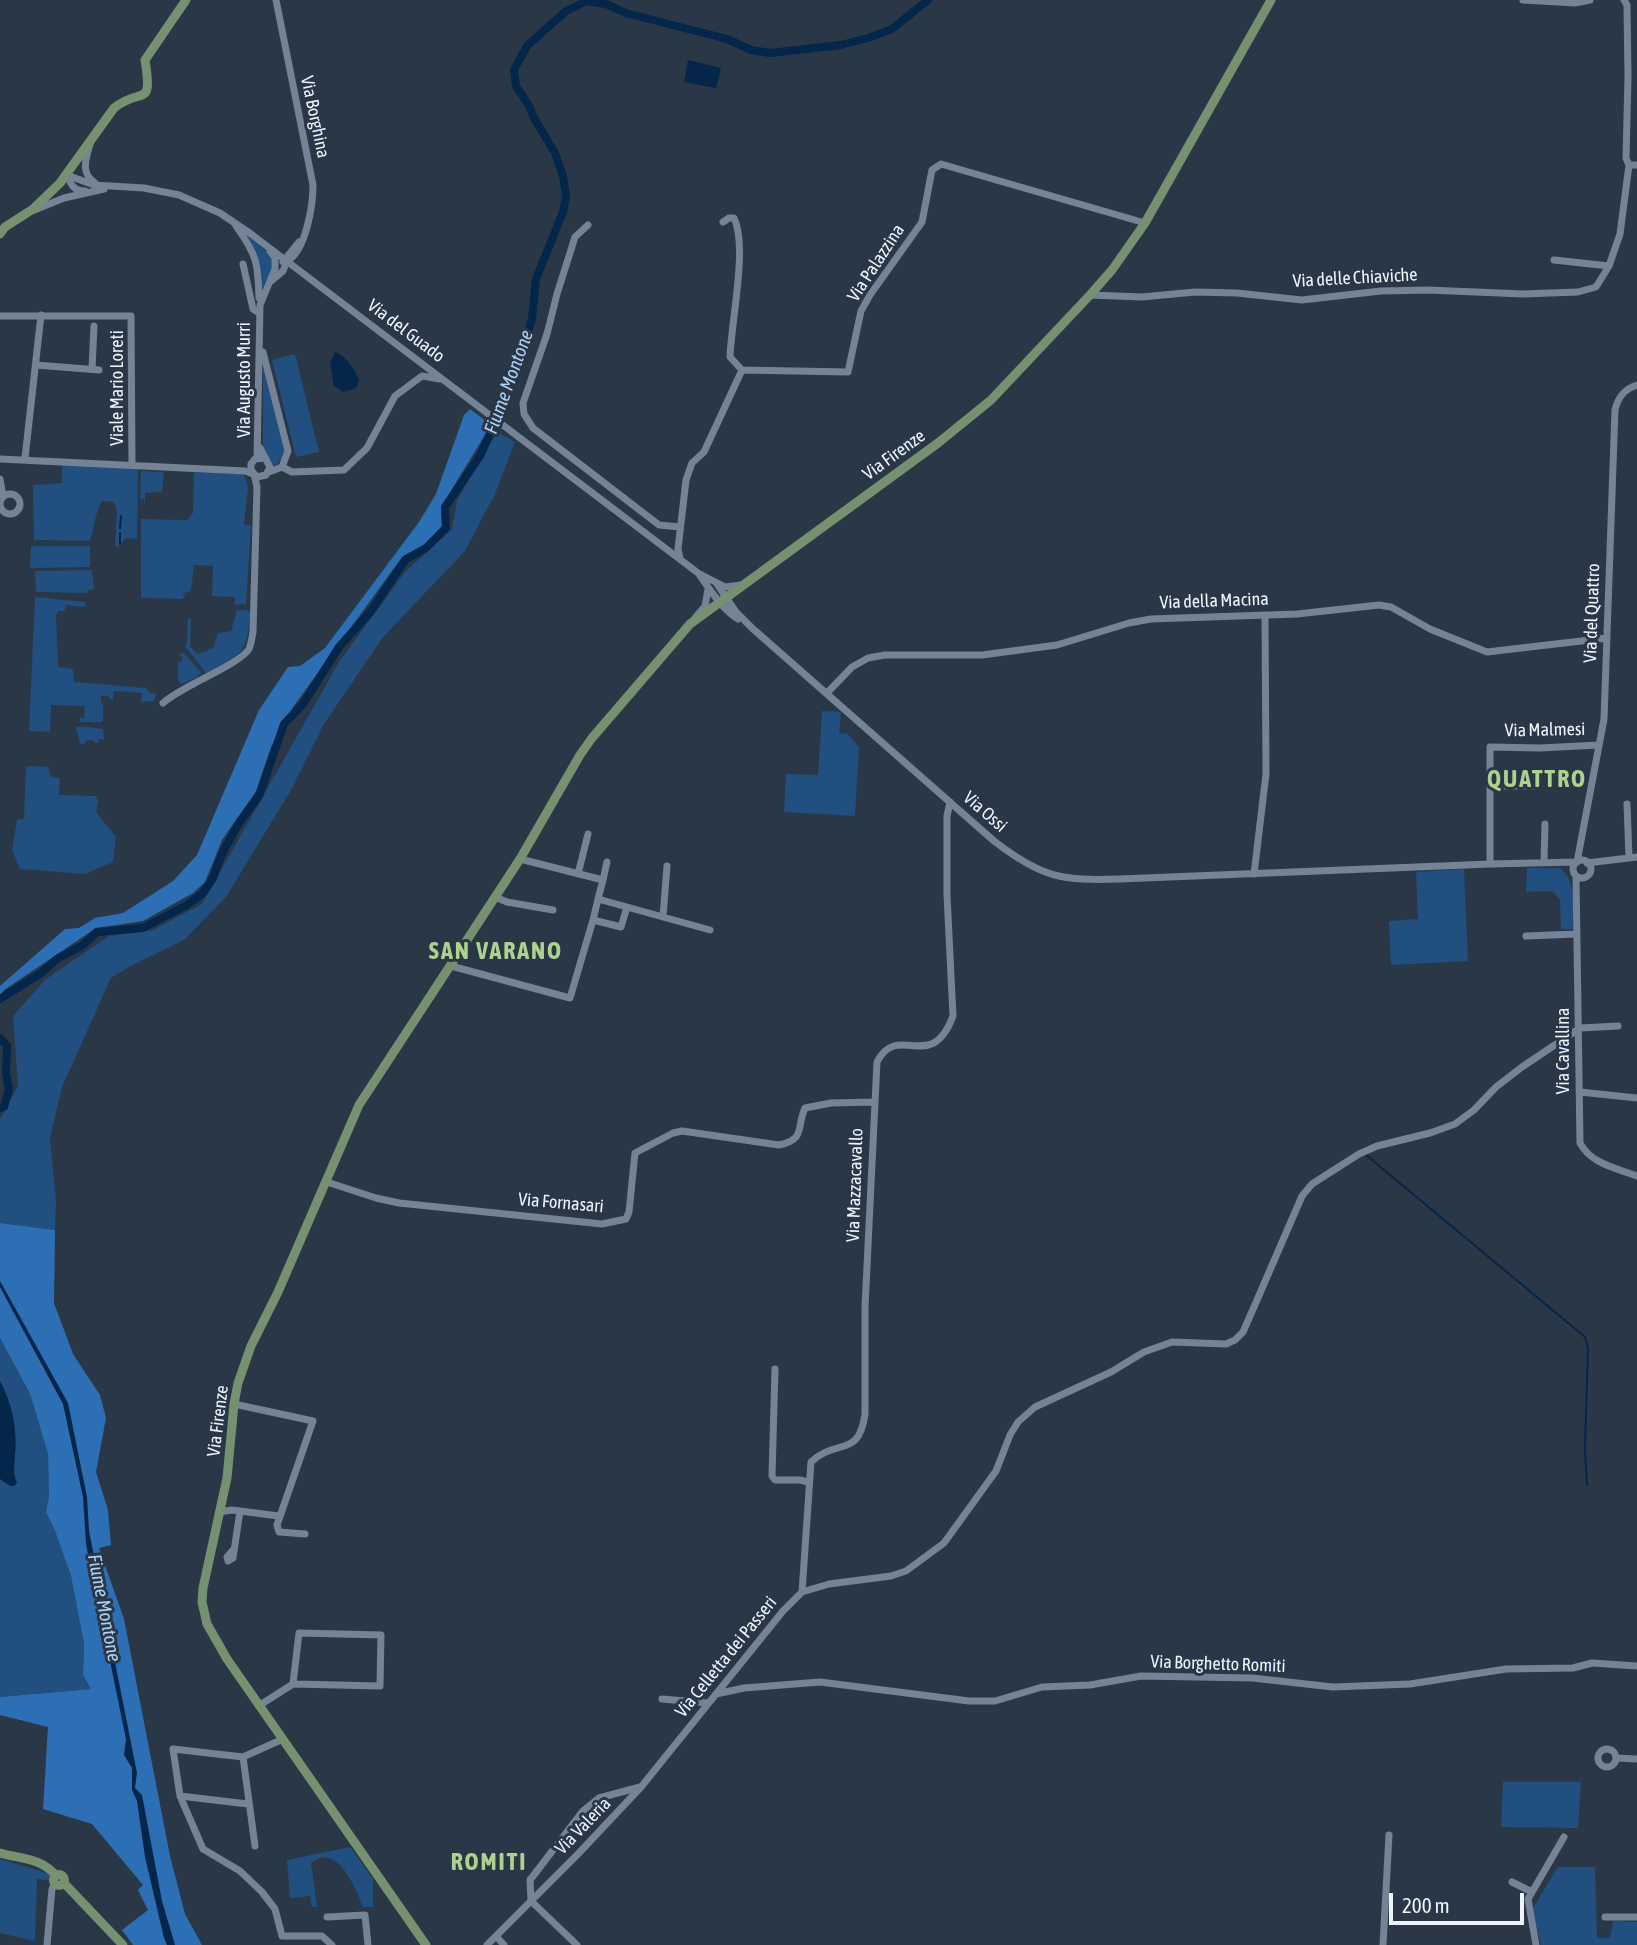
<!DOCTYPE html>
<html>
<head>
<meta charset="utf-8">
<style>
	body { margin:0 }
	#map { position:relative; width:1637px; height:1945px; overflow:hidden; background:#2a3746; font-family:"Asap Condensed",sans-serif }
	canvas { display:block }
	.scale { position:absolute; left:1389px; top:1893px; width:135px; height:32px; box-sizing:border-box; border:4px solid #ecf5ff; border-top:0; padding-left:9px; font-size:21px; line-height:24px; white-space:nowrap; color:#ecf5ff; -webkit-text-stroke:5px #2a3746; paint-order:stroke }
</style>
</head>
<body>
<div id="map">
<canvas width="1637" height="1945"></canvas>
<div class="scale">200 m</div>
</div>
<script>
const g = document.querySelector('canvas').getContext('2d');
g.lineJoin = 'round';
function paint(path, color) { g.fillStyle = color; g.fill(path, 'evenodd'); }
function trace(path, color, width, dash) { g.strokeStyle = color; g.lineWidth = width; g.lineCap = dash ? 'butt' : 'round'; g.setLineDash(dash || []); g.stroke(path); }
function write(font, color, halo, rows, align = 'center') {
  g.font = font + ' "Asap Condensed",sans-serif'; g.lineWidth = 6; g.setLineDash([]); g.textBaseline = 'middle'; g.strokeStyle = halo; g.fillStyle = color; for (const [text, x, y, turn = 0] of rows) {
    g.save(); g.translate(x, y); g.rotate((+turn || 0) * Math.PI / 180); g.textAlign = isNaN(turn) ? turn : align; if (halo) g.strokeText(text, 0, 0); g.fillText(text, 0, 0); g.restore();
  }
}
paint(new Path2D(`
	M246,234L268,252L274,264L261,292C261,267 259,256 246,234Z
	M295,354L319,452L296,457L272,360Z
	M263,359L284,448V456L275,466L263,450Z
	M497,432L515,442L495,494L465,551L383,637L324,724L291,790L226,897L184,940L127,968L111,978L62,1087L50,1138L56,1202L55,1230L0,1223V1119L18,1086L13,1016L46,979L109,936L153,930L202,904L339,662L405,572L452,529L457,500Z
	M62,463L138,468L137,539L126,538L119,546H115L117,509L113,502L102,501C96,509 94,529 90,541L34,540L33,485L62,483Z
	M141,471L164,472L162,492L145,493V505L144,499H140Z
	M194,472L244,474L248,487L244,524L251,526L246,604L235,605V597L212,596L213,566L194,565L191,591L182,594L185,595L183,599L141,598V519L187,520L193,513Z
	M31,546H90V567L30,568Z
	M92,570L94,589L88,590L87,593L36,592L35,571Z
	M35,597L85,602V607L66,605L65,611H58L56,616L58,667L73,669L74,682L146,688L150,693L156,694L154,701L141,702L142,693L114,691L113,700L110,699L109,696H101V703H103V722H80V718H84L85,706L51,705L50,732L29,731Z
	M237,610H248L250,613C248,655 240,654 206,673L185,646L187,643L188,618L191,619L190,647L198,654L213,648L218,633L231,631Z
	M183,652L201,672L197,677L181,684L178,680V663L182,661L183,658L179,655Z
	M822,711L841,712L839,733L848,734L859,748L855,816L784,812L786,774L818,775Z
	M81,726L103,729L104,740L99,739L98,743H95L93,740H87L84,744H80L76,727Z
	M31,766L48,767L51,777L60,778L59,795L96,796L98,801L96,812L116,837L113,862L85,874L20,869L12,850L17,820L24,819L26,767Z
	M1527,868H1560C1578,882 1572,909 1573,929H1561L1560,900L1552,891L1526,892Z
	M1464,869L1468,961L1391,965L1389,921L1418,919L1416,872Z
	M0,1338L30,1395L48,1454L49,1496L46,1512L55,1531L71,1576L84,1644L83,1675L91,1689L0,1697Z
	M1503,1782H1581L1578,1828L1501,1827Z
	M350,1847L373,1879V1907H363C355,1888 338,1842 311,1863L317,1907H312L310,1896L290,1898L287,1860Z
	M0,1859L50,1874L51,1880L37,1879L35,1941L0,1933Z
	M1560,1867H1595L1597,1938H1610L1613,1921L1637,1922V1945H1541L1532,1910L1557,1868Z`), '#214f7f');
paint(new Path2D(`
	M470,409L491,425L441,507L442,526L423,546L402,557L293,707L271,747L256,791L222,840L205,882L193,893L143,921L96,928L4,990L0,996V986L65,929L79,928L95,918L123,913L173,881L197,855L259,710L288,667L300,666L325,648L419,522L436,494L464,415Z
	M0,1223L55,1230L54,1303L73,1354L100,1395L106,1418L96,1472L108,1510L111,1545L99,1548L124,1619L170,1856L185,1914L202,1945H133L122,1930L148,1910L138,1890L143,1885L92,1824L43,1809L48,1727L0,1715V1697L91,1689L83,1675L84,1644L71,1576L55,1531L46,1512L49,1496L48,1454L30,1394L0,1338Z`), '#2d6fb4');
paint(new Path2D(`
	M688,60L721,68L716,88L684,82Z
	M335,352C347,356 354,369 359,380L356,388L343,392L334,386L330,363Z
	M0,1281L68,1403L87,1497L89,1531L137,1773L135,1788L142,1795L162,1901L175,1945H167L164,1938L145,1857L137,1801L132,1790V1768L124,1755L126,1739L86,1544L83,1497L63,1404L0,1287Z
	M0,1381C12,1403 18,1431 15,1456C14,1467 13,1473 17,1483L14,1486H10L0,1479Z`), '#03264a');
trace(new Path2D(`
	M120,528L121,516
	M120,544V533
	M1366,1155L1585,1337L1588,1348L1585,1449L1587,1485`), '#03264a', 2);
trace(new Path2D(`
	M0,999L41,973L57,959L83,945L97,932L143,928L187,905L203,893L213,878L222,854L239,823L259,796L284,724L303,704L339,647L371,611L406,559L426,548L446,528L445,507L480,456L509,392L532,319L536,279L563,212L566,197L563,176L555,153L534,118L529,106L516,86L514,70L527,46L566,11L587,1L606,4L626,13L727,39L751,50L770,53L841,45L868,38L892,29L928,0
	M0,1038L7,1046L6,1073L9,1090L4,1107L0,1108`), '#03264a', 8);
trace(new Path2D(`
	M276,0L313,185C313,205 306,251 287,261
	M1523,0L1575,3L1590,0
	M1624,0L1627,5L1628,77L1626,158L1629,165H1637
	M90,144C86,159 80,173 95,183
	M67,175L94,185L144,188L179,195L220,213L251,234L698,573L725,587L741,585
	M67,175C71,185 74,191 85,191
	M32,211L64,198L104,189
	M723,222L729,218H734C748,246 731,323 730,357L742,370
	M588,225L575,237L557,294L547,334L523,403L524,414L533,428L659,525L680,527
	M236,226C257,255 258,263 259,298
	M1554,260L1609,266L1620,234L1629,165
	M283,262L299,242
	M243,264L253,309L259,313
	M271,281L283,271L287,261
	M1090,295L1142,297L1195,292L1237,293L1302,300L1381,291L1428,290L1523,294L1578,292L1596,287L1609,266
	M0,316H131L132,465
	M263,352L288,451L282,467L269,472
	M36,365L99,370
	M92,369L94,326
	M260,448L270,467L266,475L257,477L251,470V464L255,459L264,458
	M25,458L41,315
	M257,458L260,305L275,269V258L270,251
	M0,459L245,471L253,474
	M282,467L292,472L344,470L367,448L395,396L422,376L440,379
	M0,479L3,496
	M0 504a10 10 0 1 1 20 0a10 10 0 1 1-20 0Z
	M680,558L678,549L686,480L692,463L704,452L742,370L848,372L861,311L870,295L922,222L932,170L941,164L1145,223
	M700,576C712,592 721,608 738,619
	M717,584L736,612L752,628L994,841C1042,878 1062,881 1120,879L1490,864L1577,862L1604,719L1615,410C1618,397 1624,389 1637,385
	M695,618L705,606L708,589
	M827,693L852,667L868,658L885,655H982L1057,645L1129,623L1151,619L1297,614L1379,605L1391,607L1430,629L1487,652L1607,638
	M163,703C181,686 239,665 249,649C251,645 252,637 253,632L257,487L254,474
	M1490,786H1533
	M1627,804L1629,857
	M520,859L603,880L607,862
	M1573 869a9 9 0 1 1 18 0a9 9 0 1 1-18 0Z
	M1544,862L1545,824
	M1587,863L1637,857
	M1490,864V747L1540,748L1599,745
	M578,874L588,834
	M1254,874L1266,774L1265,615
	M1576,876L1580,1143C1591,1164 1616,1168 1637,1176
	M603,880L598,899L710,930
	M495,897L507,902L553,910
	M598,899L593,920L621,927L627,907
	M663,917L667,866
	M1526,936L1577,934
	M451,966L570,998L593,920
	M1580,1092L1637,1098
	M327,1182L376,1198L399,1203L602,1224L626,1219L629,1212L635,1153L673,1133L682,1131L779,1145C806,1139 796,1128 805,1108L831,1103L874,1102
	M775,1369L772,1476L775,1480H800L808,1482
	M234,1404L313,1421L277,1525L279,1532L305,1534
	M219,1512L232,1510L279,1516
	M233,1550L227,1557L228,1561L233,1558L240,1511
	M802,1592L811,1462C836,1438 859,1459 865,1414V1307L877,1062C898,1021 931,1075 953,1016L947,895V816L950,802
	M299,1633L381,1635L380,1686L293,1684Z
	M716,1694L744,1688L820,1682L969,1701H995L1042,1687L1090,1685L1141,1676L1252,1678L1333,1687L1410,1684L1506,1669L1573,1668L1592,1663L1637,1666
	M662,1699L708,1703
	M260,1705L293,1684
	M283,1739L243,1757L173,1749L180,1796L203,1849L240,1871L262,1892L275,1909L282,1936H322L332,1945
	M1598 1758a9 9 0 1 1 18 0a9 9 0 1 1-18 0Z
	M243,1757L255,1846
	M1616,1758L1637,1759
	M180,1796L248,1804
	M1512,1882L1532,1892
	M327,1917L365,1915L368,1945
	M1605,1917H1637
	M496,1936L504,1945
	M47,1945L52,1889L55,1884
	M487,1945L578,1854L641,1787L783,1611L802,1592L829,1584L891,1576L906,1571L944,1543L996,1471L1010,1435L1018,1422L1035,1407L1111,1372L1144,1352L1172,1342L1226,1344L1235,1340L1243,1332L1254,1307L1302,1196L1312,1184L1359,1154L1377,1146L1430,1133L1455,1124L1474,1110L1496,1087L1522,1067L1580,1028L1618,1026
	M577,1945L531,1901L530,1880L583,1811L599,1798L640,1787
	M1383,1945L1389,1835
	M1536,1945L1528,1899L1564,1837`), '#748395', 7);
trace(new Path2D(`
	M0,234L5,227L33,209L60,183L114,108C142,86 153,110 145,60L186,0
	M0,1853C21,1859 42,1858 56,1876
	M53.5 1880a5.5 5.5 0 1 1 11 0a5.5 5.5 0 1 1-11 0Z
	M64,1883L123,1945
	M426,1945L227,1659L207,1624L202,1602L203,1588L227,1478L234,1404L238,1383L251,1346L278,1292L359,1105L520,859L580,755L592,738L690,624L938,443L991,400L1090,295L1112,270L1145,223L1271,0`), '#769170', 9);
write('18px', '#ecf5ff', '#2a3746', [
	["Via Borghina",315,117,78],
	["Via Palazzina",876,263,-57],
	["Via delle Chiaviche",1355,278,-3],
	["Via del Guado",406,331,37],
	["Via Augusto Murri",244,380,-90],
	["Viale Mario Loreti",117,388,-90],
	["Via Firenze",894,455,-36],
	["Via della Macina",1214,601,-2],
	["Via del Quattro",1592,613,-88],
	["Via Malmesi",1545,730,-1],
	["Via Ossi",985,812,41],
	["Via Cavallina",1563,1051,-90],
	["Via Mazzacavallo",855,1185,-88],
	["Via Fornasari",561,1203,5],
	["Via Firenze",218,1421,-83],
	["Via Celletta dei Passeri",726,1657,-51],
	["Via Borghetto Romiti",1218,1664,2],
	["Via Valeria",583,1826,-46]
]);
write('italic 19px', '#b1d2f7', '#2a3746', [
	["Fiume Montone",509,382,-70],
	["Fiume Montone",104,1608,79]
]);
g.letterSpacing = '2px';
write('bold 24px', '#acd28e', '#2a3746', [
	["QUATTRO",1537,779],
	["SAN VARANO",496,951],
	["ROMITI",489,1862]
]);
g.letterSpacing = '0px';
</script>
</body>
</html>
